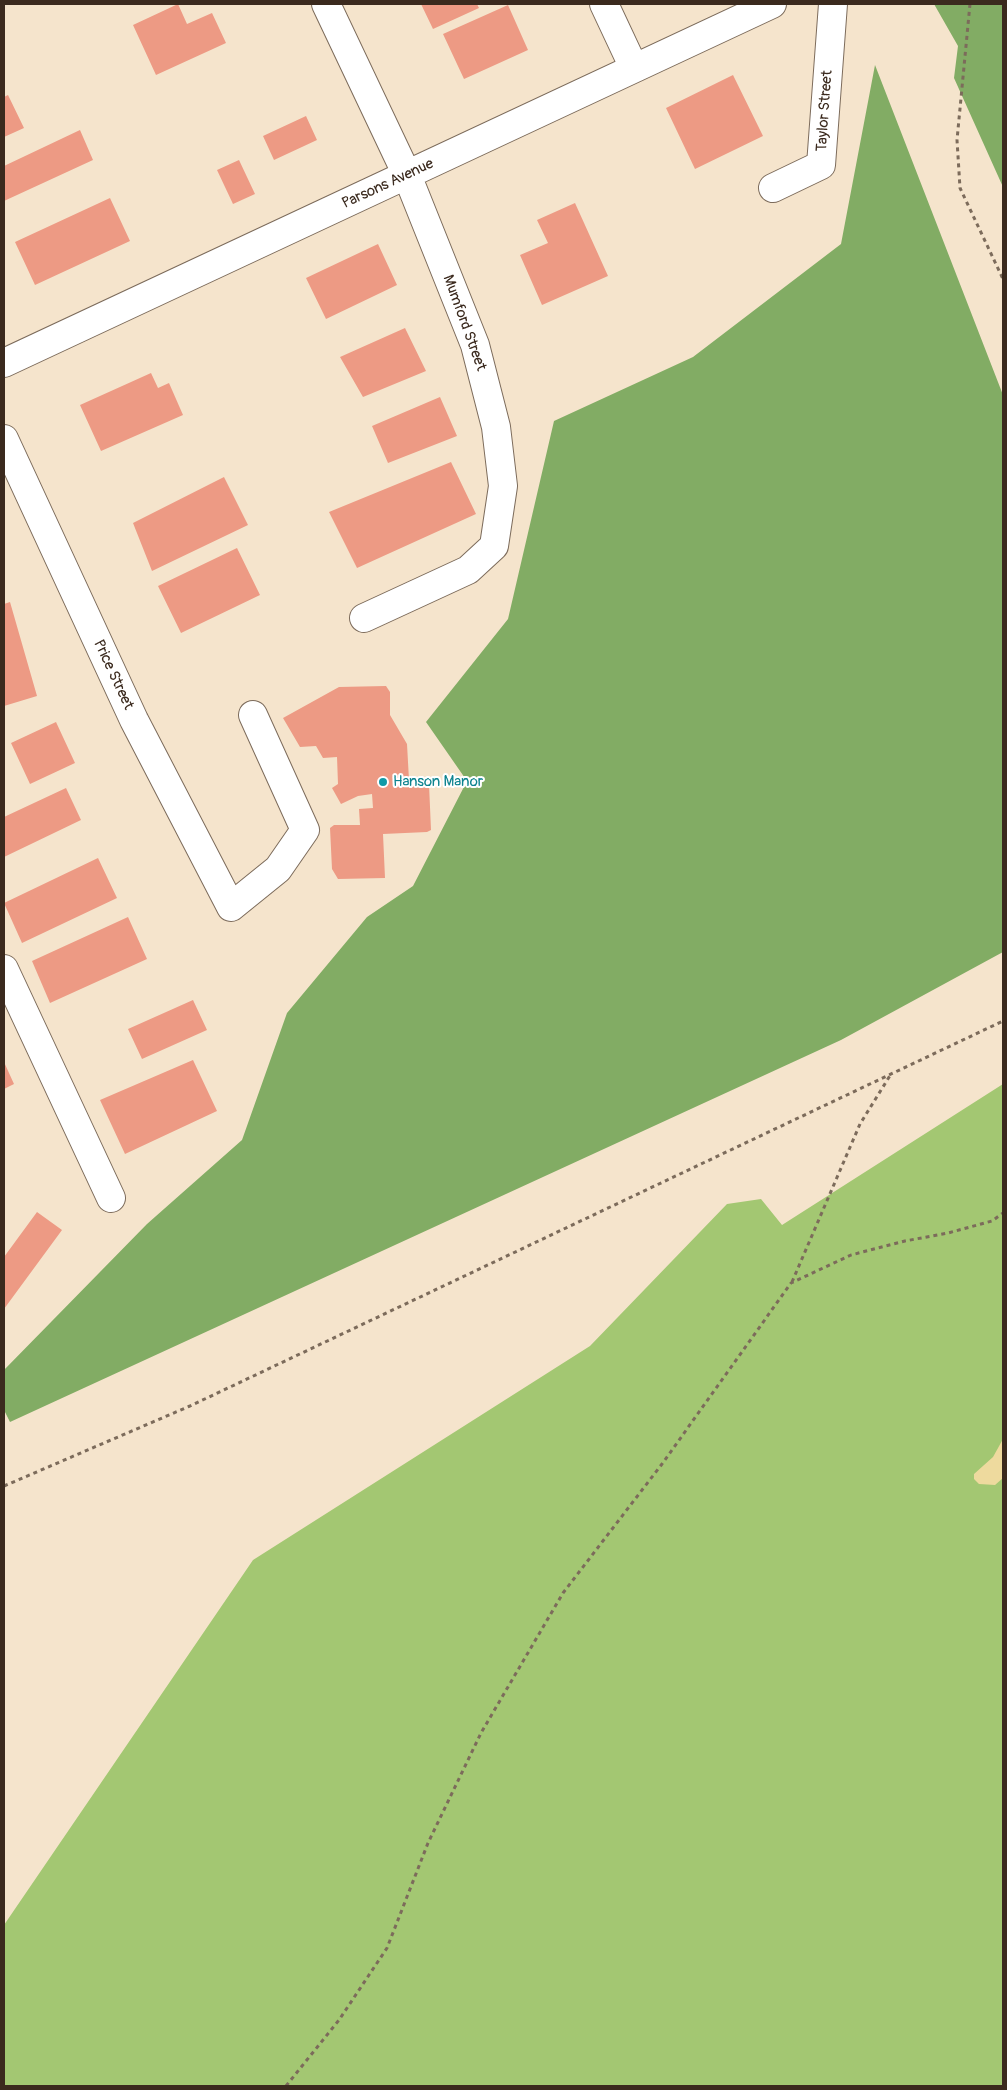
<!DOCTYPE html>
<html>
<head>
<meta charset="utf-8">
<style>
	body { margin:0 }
	#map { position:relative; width:1007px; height:2090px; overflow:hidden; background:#f5e4cc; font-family:Pangolin,sans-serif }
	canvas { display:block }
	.frame { position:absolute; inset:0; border:5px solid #3b2a1e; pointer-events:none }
</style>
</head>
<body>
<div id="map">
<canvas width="1007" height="2090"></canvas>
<div class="frame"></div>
</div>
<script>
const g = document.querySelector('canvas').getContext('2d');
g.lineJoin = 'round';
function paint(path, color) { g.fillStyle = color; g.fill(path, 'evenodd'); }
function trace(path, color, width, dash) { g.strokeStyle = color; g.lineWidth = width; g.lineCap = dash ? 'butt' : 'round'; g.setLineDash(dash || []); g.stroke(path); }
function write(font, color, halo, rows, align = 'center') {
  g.font = font + ' Pangolin,sans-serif'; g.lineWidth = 4; g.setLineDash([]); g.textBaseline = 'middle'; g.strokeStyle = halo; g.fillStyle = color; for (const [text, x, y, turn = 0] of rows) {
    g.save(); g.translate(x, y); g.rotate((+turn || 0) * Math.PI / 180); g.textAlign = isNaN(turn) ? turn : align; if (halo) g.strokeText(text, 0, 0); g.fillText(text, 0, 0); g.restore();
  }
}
paint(new Path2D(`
	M1003,1084V2086H4V1925L253,1560L590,1346L727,1204L761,1199L782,1225Z`), '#a3c772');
paint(new Path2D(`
	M934,4H1003V187L954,78L958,46Z
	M875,65L1003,395V952L841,1040L10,1422L4,1410V1370L147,1224L242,1140L287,1013L367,917L413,886L467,781L426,722L508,619L554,421L693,357L841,244Z`), '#82ac64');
paint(new Path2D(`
	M1003,1439V1478L995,1485L979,1484L974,1479V1474L993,1457Z`), '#eeda9e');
paint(new Path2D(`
	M178,4L187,24L212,13L226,43L156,75L133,25Z
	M421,4H477L479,8L433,29Z
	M508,5L528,50L464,79L443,34Z
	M733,75L763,136L695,169L666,108Z
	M8,95L24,128L4,137V97Z
	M306,116L317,140L274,160L263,136Z
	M80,130L93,160L4,201V166Z
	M239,160L255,194L233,204L217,170Z
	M110,198L130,241L35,285L15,242Z
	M575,203L608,276L542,305L520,255L548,243L537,220Z
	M378,244L397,285L326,319L306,278Z
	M405,328L426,371L363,397L340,357Z
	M151,373L158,388L169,383L183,415L101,451L80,405Z
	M440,397L457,436L388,463L372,426Z
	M451,462L476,514L357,568L329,512Z
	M224,477L248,525L152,571L133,523Z
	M237,548L260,595L181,633L158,586Z
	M10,602L37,696L4,706V604Z
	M386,686L390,692V715L407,744L409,780L426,779L429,784L431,830L427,832L383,834L385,878L338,879L332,869L330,828L334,825H360L359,809L373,808L372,794L358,796L341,804L332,788L338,784L337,757L323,758L316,746L300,747L283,718L339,687Z
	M56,722L75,763L30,784L11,743Z
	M66,788L81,820L4,857V817Z
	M98,858L117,898L22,943L4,903Z
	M128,917L147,959L50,1003L32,961Z
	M193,1000L207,1030L142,1059L128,1029Z
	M193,1060L217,1111L125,1154L100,1100Z
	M4,1062L14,1084L4,1089Z
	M37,1212L62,1230L4,1309V1257Z`), '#ed9a84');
const minor = new Path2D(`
	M326,4L407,175L475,345L496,427L503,486L494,546L468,570L364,618
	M604,4L634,68
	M773,188L821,165L833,4
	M4,363L772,4
	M4,439L134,720L231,907L278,869L305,830L253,715
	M4,969L111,1198`);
trace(minor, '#7c6b5b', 30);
trace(new Path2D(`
	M970,4L957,140L960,188L1003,279
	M792,1282L860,1124L891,1074
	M4,1486L190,1406L1003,1021
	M286,2086L339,2020L387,1948L428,1843L481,1733L563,1593L662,1464L791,1283L851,1255L905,1241L948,1233L992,1221L1003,1213`), '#7c6b5b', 3, [4, 4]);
trace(minor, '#fff', 28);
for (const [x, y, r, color] of [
	[383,782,5,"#0f9aa8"]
]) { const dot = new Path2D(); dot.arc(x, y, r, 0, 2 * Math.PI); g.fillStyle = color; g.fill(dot); trace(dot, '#fff', 2); }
write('15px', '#3b2a1e', '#fff', [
	["Taylor Street",825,111,-86],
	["Parsons Avenue",388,184,-25],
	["Mumford Street",464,323,70],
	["Price Street",113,675,65]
]);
write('15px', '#0d838f', '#fff', [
	["Hanson Manor",393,782]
], 'left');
</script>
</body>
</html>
